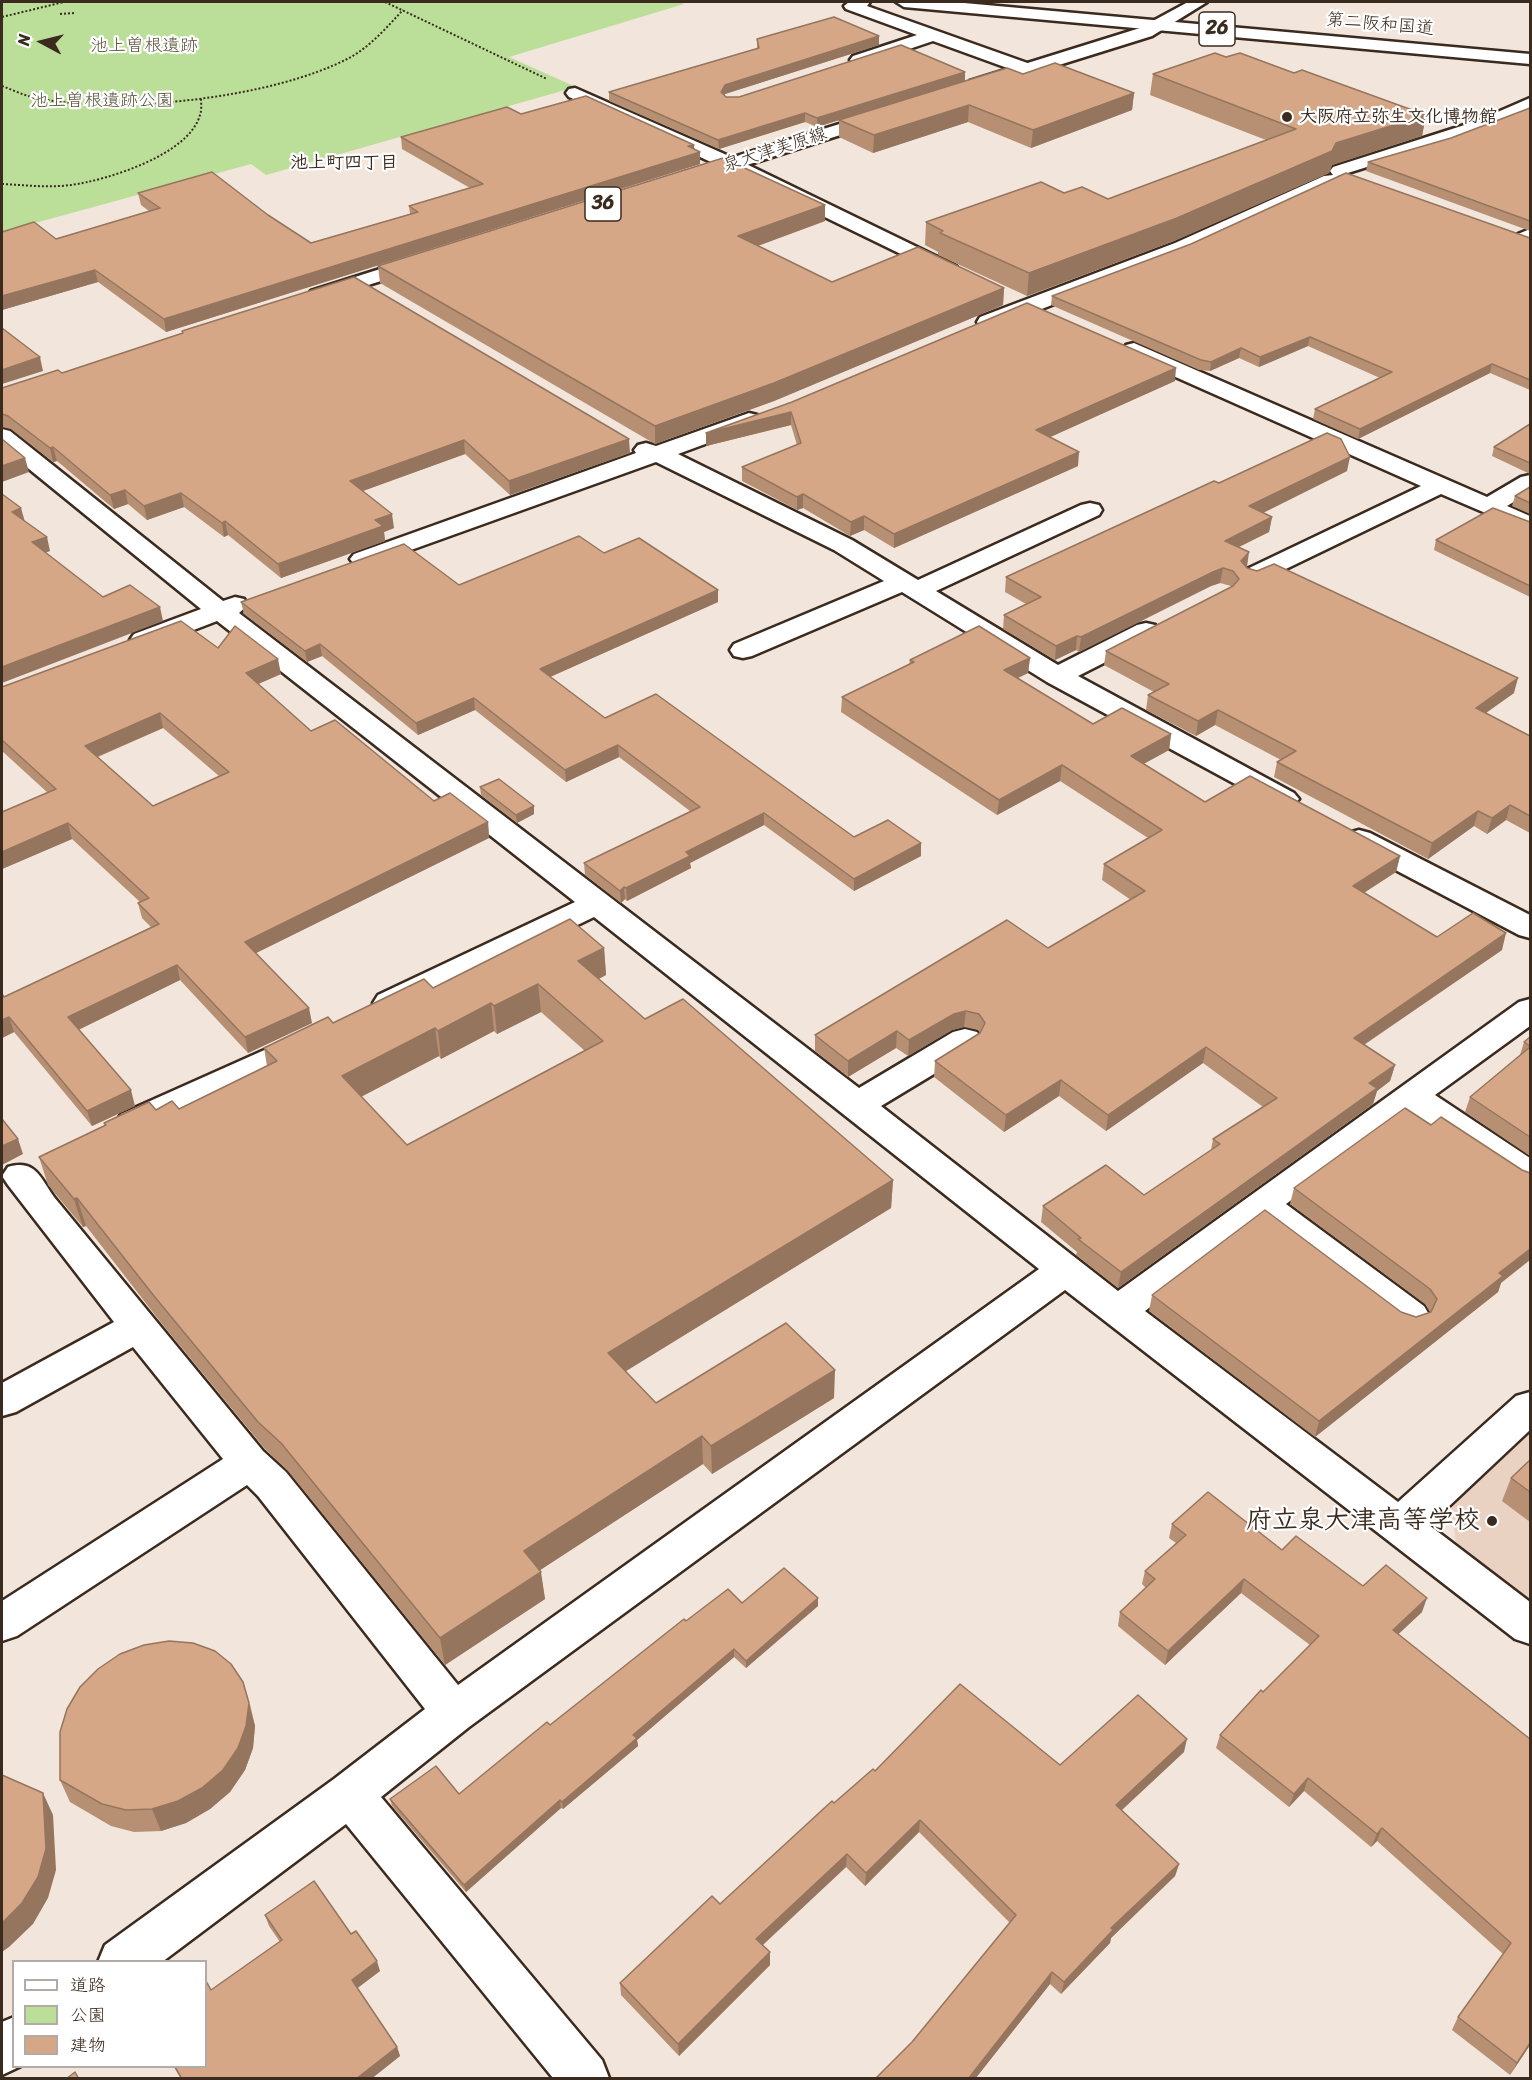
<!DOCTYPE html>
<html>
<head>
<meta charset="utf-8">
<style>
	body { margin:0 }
	#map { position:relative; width:1532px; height:2080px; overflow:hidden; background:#f2e5db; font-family:Sriracha,"Klee One",sans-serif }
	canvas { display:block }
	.frame { position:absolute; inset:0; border:3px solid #3b2a1e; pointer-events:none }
	.legend { position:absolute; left:12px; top:1960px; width:195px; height:108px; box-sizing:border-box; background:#fff; border:2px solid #b1aaa5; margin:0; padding:8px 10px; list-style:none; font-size:18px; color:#3b2a1e }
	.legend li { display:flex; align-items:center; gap:12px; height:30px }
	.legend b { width:30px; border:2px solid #b1aaa5 }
	.north { position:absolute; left:12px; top:12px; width:60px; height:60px; -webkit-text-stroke:4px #fff; paint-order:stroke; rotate:277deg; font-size:16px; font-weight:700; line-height:24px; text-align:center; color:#3b2a1e }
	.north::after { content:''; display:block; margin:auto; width:21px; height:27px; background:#3b2a1e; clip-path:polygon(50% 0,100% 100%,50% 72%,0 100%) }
</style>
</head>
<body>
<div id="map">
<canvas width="1532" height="2080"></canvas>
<div class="frame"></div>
<ul class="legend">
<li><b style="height:8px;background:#fff"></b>道路</li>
<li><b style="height:16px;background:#bbdf99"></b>公園</li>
<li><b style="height:16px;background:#d5a787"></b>建物</li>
</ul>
<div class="north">N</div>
</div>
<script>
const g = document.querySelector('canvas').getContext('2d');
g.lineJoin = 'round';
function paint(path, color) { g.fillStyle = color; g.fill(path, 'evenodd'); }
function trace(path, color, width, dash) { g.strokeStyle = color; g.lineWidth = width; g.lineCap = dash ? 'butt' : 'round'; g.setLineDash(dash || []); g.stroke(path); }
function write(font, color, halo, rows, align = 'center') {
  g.font = font + ' Sriracha,"Klee One",sans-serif'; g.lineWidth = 4.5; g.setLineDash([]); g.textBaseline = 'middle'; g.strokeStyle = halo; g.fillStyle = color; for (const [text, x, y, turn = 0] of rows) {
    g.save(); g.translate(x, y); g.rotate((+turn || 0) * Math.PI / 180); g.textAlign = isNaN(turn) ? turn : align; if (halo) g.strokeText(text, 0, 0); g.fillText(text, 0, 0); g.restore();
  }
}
paint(new Path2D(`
	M1530,1427V1601L1456,1545L1450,1497Z`), '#e9d2c2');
paint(new Path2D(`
	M2,2H680L684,4L509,57L576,87L266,175L251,164L2,232Z`), '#bbdf99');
const street = new Path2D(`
	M849,2H870L867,6L1033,65L1036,69L1033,73H1021L933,41L865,64H853L850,60L853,56L917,35L846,9L844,6Z
	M575,88L738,160L956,266L959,270L956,274H942L724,168L569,97L566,93L569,89Z
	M1530,98V110L1489,129L1338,176L1341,180L1338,184L1189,251L996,327H980L977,322L980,317L1175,243L1324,176L1333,175L1330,171L1333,167L1477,121Z
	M1530,229V243L1518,242L1515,238L1518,234Z
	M1134,343L1487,497L1521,477L1530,475V492L1507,506L1530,516V532L1441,494L1263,580L1254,583L1245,580L1241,575L1245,570L1421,486L1126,355L1123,350L1126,345Z
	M749,413L757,415L761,420L757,425L678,454L852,540L918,580L1081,505L1090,503L1099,505L1102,510L1099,515L936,591L1058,665L1137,625L1146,623L1155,625L1159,631L1155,637L1078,676L1294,793L1299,799L1294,805L1284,808L1274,805L1047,682L902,592L752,656L743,658L734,656L730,650L734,644L884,581L834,550L656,462L372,564L363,567L354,564L350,559L354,554L636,453L634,450L638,445L646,443L656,446Z
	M2,429L10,431L223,601L235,597L244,599L248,605L239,613L859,1088L953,1032L965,1029L977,1032L982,1040L977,1048L881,1106L1118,1291L1519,1002L1530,999V1026L1435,1095L1530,1158V1188L1518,1184L1411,1113L1286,1204L1424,1306L1430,1316L1424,1326L1411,1330L1398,1326L1261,1223L1145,1311L1398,1502L1516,1396L1530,1392V1430L1429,1525L1530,1602V1644L1515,1639L1065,1290L469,1727L381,1797L602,2060L609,2078H553L346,1824L162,1962H98L105,1945L334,1779L425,1709L258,1496L247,1485L17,1636L2,1641V1601L223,1459L133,1347L16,1412L2,1416V1383L114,1322L8,1185L2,1176L8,1167C35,1159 40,1177 54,1197L263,1451L286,1472L458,1685L1039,1269L594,917L400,1011L389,1014L378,1011L373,1003L378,995L575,902L217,621L152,646L143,648L134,646L130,640L134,634L201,609L2,447Z
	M1359,830L1370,833L1530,915V938L1519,935L1348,845L1344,839L1348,833Z
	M307,1031L319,1034L324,1042L319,1050L145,1132L133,1135L121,1132L116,1123L121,1114Z
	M14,2017V2066H21L2,2075V2022Z`);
const primary = new Path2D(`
	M1188,2H1207L1152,36L982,89L976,90L967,85L970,81L1140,28Z
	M881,111L887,112L890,116L887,120L697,181L690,183L680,177L683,173Z
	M421,256L428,258L431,262L428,266L318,301L311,299L307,295L311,291Z`);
const highway = new Path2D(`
	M896,2H953L1530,54V64L904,7Z`);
trace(street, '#3b2a1e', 5);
trace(primary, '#3b2a1e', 5);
trace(highway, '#3b2a1e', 5);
trace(new Path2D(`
	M385,2L547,79
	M60,14L75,13
	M2,17L64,2
	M2,86C13,90 25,96 36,98C120,115 273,98 349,58C370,47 387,27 403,10
	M2,184C25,185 48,188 71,185C107,180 189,155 200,115C202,110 201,103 201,97`), '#3b2a1e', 2, [2, 2]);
paint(street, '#fff');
paint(primary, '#fff');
paint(highway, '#fff');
paint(new Path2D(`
	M879,36V45L725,94L724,96L726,97H739L965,81L1023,74L1134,93L1132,110L1031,148L968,122L873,153L839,137V120L817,127L805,122L719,149L609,101V92L757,49V39Z
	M1226,57L1294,73L1426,115L1422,136L1332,165L1329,173L1174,241L1027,296L938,255V252L925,245L926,222L1064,193L1108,199L1266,140L1150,95L1153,74Z
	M1530,108V231L1366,171L1368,162L1451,138Z
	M521,114L694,145V149L700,164L166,332L98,282L2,310V232L56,239L149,211L141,205L138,193L268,215L311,243L410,214L409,206L470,188L402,149L401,137Z
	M825,205V221L758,246L832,282L1004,288L1003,305L774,401L655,444L380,283L378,266Z
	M1530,238V390L1490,373L1358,439L1313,419L1315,409L1380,378L1308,346L1259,367L1239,358L1210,371L1199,370L1051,305L1052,296Z
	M182,331L630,453L510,495L465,454L362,491L394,528L384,532L385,541L281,578L228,535L224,537L184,507L147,520L128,504L114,509L57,461L53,462L11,429L2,427V388L62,373L182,333Z
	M1175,381L1049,437L1078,466L894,548L864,530L850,536L803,508L797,510L742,481V467L797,445L791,425L706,446L792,402Z
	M1530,424V474L1492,456L1494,447Z
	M1347,471L1262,513L1272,517L1269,532L1238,547L1246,567L1514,693L1485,713L1530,736V833L1506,820L1487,834L1474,826L1428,859L1274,777L1277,762L1281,760L1215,725L1196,736L1146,710L1148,695L1154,692L1104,665L1106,651L1231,587V586L1220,583L1211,586L1079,652L1076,650L1055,660L1003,629L1004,615L1026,604L1005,592L1006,577L1219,483Z
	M1530,487V514L1512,506L1515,496Z
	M1530,522V597L1434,550L1436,540Z
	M604,553L718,602L550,677L605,718L854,837L921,843V856L854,891L764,825L690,863L691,868L627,901L625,899L621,903L585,875L584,863L690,811L619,757L566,782L475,710L418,735L322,656L307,662L244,614L241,602L459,585Z
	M218,648L281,674L258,684L311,731L434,801L488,822L489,838L256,953L312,1023L248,1053L180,980L78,1030L135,1106L92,1126L14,1032L2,1038V994L4,997L151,927L142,918L138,903L140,902L72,839L2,869V812L48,793L2,751V687ZM163,728L219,776L153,806L98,757Z
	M1030,658L1028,673L1018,678L1093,724L1171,734L1169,750L1143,764L1205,802L1400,856L1396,872L1364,892L1437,937L1502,950L1364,1045L1395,1065L1390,1081L1377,1091L1373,1104L1118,1288L1076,1255L1077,1252L1041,1222L1043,1206L1144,1195L1211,1150L1213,1139L1263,1107L1203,1063L1106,1131L1059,1096L1004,1132L934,1077L935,1061L980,1033L978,1030L964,1027L952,1030L908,1056L896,1048L848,1077L815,1051V1035L1048,948L1131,900L1102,880L1104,864L1148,838L1060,781L997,815L841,712L842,697L909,664L910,660Z
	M480,787L534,806V814L517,823L481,795Z
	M604,948L606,975L598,979L645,1019L893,1180L891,1208L625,1371L656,1403L834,1398L712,1474L703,1464L540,1570L545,1599L445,1665L288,1471L265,1449L162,1324L86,1226L83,1227L48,1185L39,1157L105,1126L104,1123L156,1110L179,1109L267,1066L264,1048L433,988ZM541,1012L585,1051L407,1145L361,1097L439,1056L441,1059L494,1031L497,1034Z
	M1530,1037V1156L1465,1112L1470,1097L1520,1055L1524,1042Z
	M1431,1125L1522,1170L1501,1283L1498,1292L1315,1437L1149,1311L1152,1295L1401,1312L1416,1317L1430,1312L1425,1304L1290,1204L1294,1188Z
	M1530,1460V1522L1502,1501L1511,1478Z
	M1172,1524L1282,1550L1422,1612L1398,1634L1530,1739V2045L1510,2075L1452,2030L1458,2017L1503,1954L1377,1841L1371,1847L1304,1791L1289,1807L1216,1748L1220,1735L1310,1645L1241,1593L1165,1665L1118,1626L1120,1612L1146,1588L1142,1584L1145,1571L1176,1543L1169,1538Z
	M818,1598V1606L746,1668L734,1657L637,1740L638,1746L563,1809L561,1808L466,1892L392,1806L390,1799L459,1794L686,1621L742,1603Z
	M250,1704L255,1726L253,1748L245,1770L230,1792L210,1809L186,1823L161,1831L134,1832L111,1826L70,1802L60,1780Z
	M1184,1752L1122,1810L1179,1864L1175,1876L1111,1938L1110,1943L1061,1994L1050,1984L975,2079H875L912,2042L1010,1923L919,1832L865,1886L846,1867L763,1945L770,1952V1965L679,2056L621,1995L620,1983L720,1904L834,1803L875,1771L1060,1765Z
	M265,1915L351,1934L380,1971L357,1988L397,2047L400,2056L371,2079H181L174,2067H206L211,1990L280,1942L269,1926Z`), '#b79074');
paint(new Path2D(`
	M879,36V45L725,94L721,101V92L725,85Z
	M965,72V81L817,127V118Z
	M1134,93L1132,110L1031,148L1033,130Z
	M969,105L968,122L873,153L874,135Z
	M805,113V122L719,149L718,140Z
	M1426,115L1422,136L1332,165L1329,173L1174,241L1027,296L1029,273L1336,143Z
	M694,145V154L700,152V164L166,332L164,319Z
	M825,205V221L738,253V236Z
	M95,270L98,282L2,310V296Z
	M1004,288L1003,305L774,401L655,444V426Z
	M1310,337L1308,346L1259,367L1260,357Z
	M1241,348L1239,358L1210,371L1211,362Z
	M40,357L43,371L2,384V370Z
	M1492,364L1490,373L1358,439L1360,429Z
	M1176,368L1175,381L1035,444L1036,430Z
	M791,412V425L706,446V433Z
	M629,439L630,453L510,495L509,481Z
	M464,440L465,454L352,495L350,481Z
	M53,447L57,461L53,462L50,448Z
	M1079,452L1078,466L894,548V534Z
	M1350,457L1347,471L1247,521L1249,506Z
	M25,458L29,472L2,482V466Z
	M125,490L128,504L114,509L110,495Z
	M181,493L184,507L147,520L144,506Z
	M803,494V508L797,510V497Z
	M21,508L25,522L12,512Z
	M392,514L394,528L384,532L385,541L281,578L278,564L375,520Z
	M864,516V530L850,536L851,522Z
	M1272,517L1269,532L1223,555L1225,541Z
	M225,521L228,535L224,537L222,523Z
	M47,537L50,551L36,557L32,542Z
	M1249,552L1247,567L1239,575L1241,561Z
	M1223,568L1220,583L1211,586L1079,652L1081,637L1213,572Z
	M718,590V602L541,681L540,669Z
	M160,607L163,621L2,683V667Z
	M1077,636L1076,650L1055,660L1056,646Z
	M320,644L322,656L307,662L305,651Z
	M1030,658L1028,673L1003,685L1004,670Z
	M278,659L281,674L249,688L246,673Z
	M1518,678L1514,693L1472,723L1476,708Z
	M474,698L475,710L418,735L416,723Z
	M1218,710L1215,725L1196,736L1198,721Z
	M160,713L163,728L89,760L85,746Z
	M1171,734L1169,750L1129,772L1131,756Z
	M618,745L619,757L566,782L565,770Z
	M1062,765L1060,781L997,815L999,800Z
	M1510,805L1506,820L1487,834L1492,818Z
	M534,806V814L517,823L516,815Z
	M1478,811L1474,826L1428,859L1432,843Z
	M764,813V825L690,863L691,868L627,901L626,888L686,852Z
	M488,822L489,838L248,957L245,942Z
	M68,823L72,839L2,869V852Z
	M921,843V856L854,891V879Z
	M1400,856L1396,872L1350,902L1353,886Z
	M624,887L625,899L621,903L620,891Z
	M1506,933L1502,950L1350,1054L1354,1038Z
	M604,948L606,975L580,989L578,961Z
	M177,965L180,980L72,1033L68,1017Z
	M538,984L541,1012L497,1034L494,1006Z
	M491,1003L494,1031L441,1059L438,1031Z
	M309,1008L312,1023L248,1053L245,1037Z
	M966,1011L964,1027L952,1030L908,1056L909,1040L954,1014Z
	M9,1017L14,1032L2,1038V1020Z
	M435,1028L439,1056L347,1104L342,1076Z
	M897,1031L896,1048L848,1077V1061Z
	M1206,1047L1203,1063L1106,1131L1108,1115Z
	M1395,1065L1390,1081L1377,1091L1373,1104L1118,1288L1121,1272L1369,1083Z
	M1061,1080L1059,1096L1004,1132L1006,1115Z
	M131,1090L135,1106L92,1126L87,1111Z
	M18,1139L23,1154L2,1165V1146Z
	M893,1180L891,1208L610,1381L608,1353Z
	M77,1198L86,1226L83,1227L74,1199Z
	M1530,1249V1260L1501,1283L1498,1292L1315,1437L1319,1421L1499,1273Z
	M835,1370L834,1398L712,1474L711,1446Z
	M702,1436L703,1464L528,1578L524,1551Z
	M541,1572L545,1599L445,1665L440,1638Z
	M1244,1579L1241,1593L1165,1665L1168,1651Z
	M818,1598V1606L746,1668V1661Z
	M1427,1598L1422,1612L1388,1644L1393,1630Z
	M734,1649V1657L637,1740L638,1746L563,1809L562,1802L633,1735Z
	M243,1682L255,1726L253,1748L245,1770L230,1792L210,1809L186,1823L161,1831L152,1809Z
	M1187,1739L1184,1752L1113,1818L1116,1805Z
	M1308,1778L1304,1791L1289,1807L1294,1794Z
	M43,1793L53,1815L56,1870L48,1898L33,1924L9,1947L2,1952V1923Z
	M560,1800L561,1808L466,1892L464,1885Z
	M920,1820L919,1832L865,1886L866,1873Z
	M1382,1828L1377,1841L1371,1847L1377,1834Z
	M847,1854L846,1867L756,1951V1939Z
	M1179,1864L1175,1876L1111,1938L1110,1943L1061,1994L1064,1982L1111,1928Z
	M770,1952V1965L679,2056L678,2044Z
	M377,1961L380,1971L355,1990L352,1980Z
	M1052,1972L1050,1984L975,2079H968Z
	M1530,2043V2045L1510,2075L1517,2063Z
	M397,2047L400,2056L371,2079H356Z`), '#95755e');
const building = new Path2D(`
	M834,17L879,36L725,85L721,92L726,97H739L901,45L965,72L817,118L805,113L718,140L609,92L759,48L757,39Z
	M1215,53L1226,57L1240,53L1294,73L1302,70L1426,115L1336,143L1332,151L1177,218L1029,273L940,233L943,231L926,222L1041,182L1064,193L1082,187L1108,199L1296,129L1153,74Z
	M1055,63L1134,93L1033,130L969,105L874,135L839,120L1007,68L1023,74Z
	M586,96L694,145L688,146L700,152L164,319L95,270L2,296V232L34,222L56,239L160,208L138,193L212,172L268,215L311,243L418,212L409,206L483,184L401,137L507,107L521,114Z
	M1530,108V221L1368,162L1451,138Z
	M723,158L825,205L738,236L832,282L918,247L1004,288L774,383L655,426L378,266Z
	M1346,173L1530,238V380L1492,364L1360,429L1315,409L1392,372L1310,337L1260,357L1241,348L1211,362L1201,360L1052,296L1191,244Z
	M354,277L629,439L509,481L464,440L350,481L392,514L375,520L383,526L278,564L225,521L222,523L181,493L144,506L125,490L110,495L53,447L50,448L8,416L2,414V388L58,370L62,373L183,333L182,331Z
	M1027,303L1176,368L1036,430L1079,452L894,534L864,516L851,522L803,494L797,497L742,467L801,443L791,412L706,433L792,402Z
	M2,328L40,357L2,370Z
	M1530,424V463L1494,447Z
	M1327,433L1341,439L1350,457L1249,506L1272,517L1225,541L1249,552L1241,561L1247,568L1257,571L1274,564L1518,678L1476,708L1530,736V816L1510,805L1492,818L1478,811L1432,843L1277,762L1296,751L1218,710L1198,721L1148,695L1169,684L1106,651L1233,586L1239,579L1233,571L1223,568L1213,572L1081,637L1077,636L1056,646L1004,615L1041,597L1006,577L1214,481L1219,483Z
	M2,439L25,458L2,466Z
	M1530,487V503L1515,496Z
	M2,494L21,508L12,512L47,537L32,542L103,597L130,585L160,607L2,667Z
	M1493,508L1530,522V586L1436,540Z
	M579,536L604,553L639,538L718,590L540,669L605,718L656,694L854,837L888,820L921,843L854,879L764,813L686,852L690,856L626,888L624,887L620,891L584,863L700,807L618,745L565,770L474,698L416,723L320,644L305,651L241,602L404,544L459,585Z
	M181,621L218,648L235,626L278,659L246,673L311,731L335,720L434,801L450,793L488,822L245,942L309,1008L245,1037L177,965L68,1017L131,1090L87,1111L9,1017L2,1020V994L4,997L159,924L138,903L149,898L68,823L2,852V812L56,789L2,740V687ZM160,713L229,772L153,806L85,746Z
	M979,626L1030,658L1004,670L1093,724L1122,708L1171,734L1131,756L1205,802L1250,776L1400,856L1353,886L1437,937L1473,913L1506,933L1354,1038L1395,1065L1369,1083L1377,1088L1121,1272L1078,1239L1081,1238L1043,1206L1106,1165L1144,1195L1220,1144L1213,1139L1277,1098L1206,1047L1108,1115L1061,1080L1006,1115L935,1061L980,1033L985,1023L979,1014L966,1011L954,1014L909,1040L897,1031L848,1061L815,1035L1007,920L1048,948L1145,891L1104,864L1162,830L1062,765L999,800L842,697L914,662L910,660Z
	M499,779L534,806L516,815L480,787Z
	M570,919L604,948L578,961L645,1019L683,999L893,1180L608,1353L656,1403L786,1323L835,1370L711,1446L702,1436L524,1551L541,1572L440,1638L281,1443L258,1422L154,1296L77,1198L74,1199L39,1157L106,1125L104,1123L149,1102L156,1110L172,1101L179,1109L277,1061L264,1048L328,1017L333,1023L424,979L433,988ZM538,984L603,1041L407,1145L342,1076L435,1028L438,1031L491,1003L494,1006Z
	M1530,1037V1046L1524,1042Z
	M1530,1047V1137L1470,1097Z
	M1405,1108L1431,1125L1441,1117L1522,1170L1530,1173V1249L1499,1273L1503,1276L1319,1421L1152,1295L1265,1210L1401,1312L1416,1317L1431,1312L1437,1299L1430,1289L1294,1188Z
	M2,1119L18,1139L2,1146Z
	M1530,1460V1492L1511,1478Z
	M1208,1492L1282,1550L1296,1536L1363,1586L1386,1565L1427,1598L1393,1630L1530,1739V2043L1517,2063L1458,2017L1511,1943L1382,1828L1377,1834L1308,1778L1294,1794L1220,1735L1261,1690L1263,1692L1319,1636L1244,1579L1168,1651L1120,1612L1155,1579L1145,1571L1186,1535L1172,1524Z
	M784,1568L818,1598L746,1661L734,1649L633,1735L637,1738L562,1802L560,1800L464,1885L390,1799L436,1766L459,1794L547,1722L550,1725L684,1619L686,1621L728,1589L742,1603Z
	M169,1641L193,1643L215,1651L231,1664L243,1682L249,1703L246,1726L238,1748L223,1770L202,1788L178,1801L152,1809L126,1810L102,1804L60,1780V1732L67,1709L80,1687L98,1669L120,1654L144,1645Z
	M960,1684L1060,1765L1138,1695L1187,1739L1116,1805L1179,1864L1111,1928L1113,1930L1064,1982L1052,1972L968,2079H875L912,2042L1016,1915L920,1820L866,1873L847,1854L756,1939L770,1952L678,2044L620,1983L712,1896L720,1904L832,1801L834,1803L873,1769L875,1771Z
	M2,1775L43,1793L46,1849L38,1877L22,1903L2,1923Z
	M314,1881L351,1934L356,1931L377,1961L352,1980L397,2047L356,2079H182L175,2067H206V1981L211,1990L282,1940L265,1915Z
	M75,2072L79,2079H66Z`);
paint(building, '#d5a787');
trace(building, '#95755e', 1.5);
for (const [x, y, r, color] of [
	[1287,117,6,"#3b2a1e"],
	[1492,1521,6,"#3b2a1e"]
]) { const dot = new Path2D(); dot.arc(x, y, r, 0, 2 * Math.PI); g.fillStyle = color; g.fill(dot); trace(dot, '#fff', 2); }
write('18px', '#3b2a1e', '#fff', [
	["第二阪和国道",1380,25,5],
	["泉大津美原線",775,150,-18]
]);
write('18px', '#5b573d', '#fff', [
	["池上曽根遺跡",144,46],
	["池上曽根遺跡公園",102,101]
]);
write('bold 18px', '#3b2a1e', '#fff', [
	["大阪府立弥生文化博物館",1299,117]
], 'left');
write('bold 18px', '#3b2a1e', '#fff', [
	["池上町四丁目",344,163]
]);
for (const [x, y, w] of [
	[1217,29,36],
	[603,204,36]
]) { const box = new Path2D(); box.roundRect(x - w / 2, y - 17, w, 34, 4.5); g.fillStyle = '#fff'; g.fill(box); trace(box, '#3b2a1e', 1.5); }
write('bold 20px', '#3b2a1e', null, [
	["26",1217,29],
	["36",603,204]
]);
write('bold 26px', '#3b2a1e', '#fff', [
	["府立泉大津高等学校",1480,1521]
], 'right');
</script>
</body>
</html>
